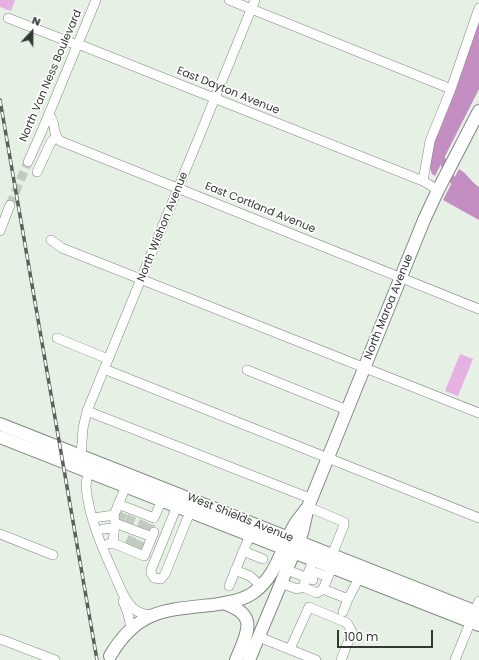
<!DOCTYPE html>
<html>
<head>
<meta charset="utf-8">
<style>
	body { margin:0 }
	#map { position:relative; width:479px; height:660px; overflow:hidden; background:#e6f0e5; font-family:Poppins,sans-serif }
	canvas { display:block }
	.north { position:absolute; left:12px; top:12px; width:40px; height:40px; -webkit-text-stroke:3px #fff; paint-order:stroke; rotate:22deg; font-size:11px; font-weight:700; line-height:16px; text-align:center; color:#343834 }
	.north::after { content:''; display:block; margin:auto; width:14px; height:18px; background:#343834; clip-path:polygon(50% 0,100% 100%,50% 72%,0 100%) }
	.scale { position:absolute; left:337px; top:630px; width:96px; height:18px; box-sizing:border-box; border:2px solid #343834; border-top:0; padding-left:5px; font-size:12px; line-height:14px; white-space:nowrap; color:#343834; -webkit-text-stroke:3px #fff; paint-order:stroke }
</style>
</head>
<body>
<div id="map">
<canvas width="479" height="660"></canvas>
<div class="north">N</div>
<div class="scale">100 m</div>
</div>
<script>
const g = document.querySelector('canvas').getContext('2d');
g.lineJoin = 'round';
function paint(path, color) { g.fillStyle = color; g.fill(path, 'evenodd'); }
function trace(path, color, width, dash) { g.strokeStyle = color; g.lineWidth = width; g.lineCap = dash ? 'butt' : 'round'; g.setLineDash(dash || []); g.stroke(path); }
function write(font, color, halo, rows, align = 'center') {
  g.font = font + ' Poppins,sans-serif'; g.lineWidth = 3.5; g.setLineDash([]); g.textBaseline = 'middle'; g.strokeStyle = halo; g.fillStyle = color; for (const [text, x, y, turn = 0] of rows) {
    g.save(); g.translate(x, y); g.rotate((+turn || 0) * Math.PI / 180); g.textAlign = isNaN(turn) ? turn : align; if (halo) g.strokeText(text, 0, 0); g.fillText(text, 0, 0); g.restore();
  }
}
paint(new Path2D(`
	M0,0H15L11,11L0,7Z
	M460,354L473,359L458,396L445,391Z`), '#e4b1e1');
paint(new Path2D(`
	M479,23V89L435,176L432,174L429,165L433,143Z
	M459,169C467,173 471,182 479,187V220L443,200Z`), '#c58ec2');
trace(new Path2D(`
	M440,153C443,164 450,178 458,186`), '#c58ec2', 7);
trace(new Path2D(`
	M10,205L28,162
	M120,520L123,513
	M129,523L132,516
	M141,528L144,521
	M149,531L151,524
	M129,545L134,534
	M137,549L142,538`), '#c2cbc2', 9, [9, 4.5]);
const minor = new Path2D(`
	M229,0L451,89
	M8,18L72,43L83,46L423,181L438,190
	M49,115C57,122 51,133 60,141L479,309
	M28,162L41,133L96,0
	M37,172L51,142L56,137
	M423,181L430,141L451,89L479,8
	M0,231L10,205
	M51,240L62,248L479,413
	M57,338L108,359
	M104,369L479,518
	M247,370L347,410
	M87,411L312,499
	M81,456L83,428L87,411L255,0
	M89,472C87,477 86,481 86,487C89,518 102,548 115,576C120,587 124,600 133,608C138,613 144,614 150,615
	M118,504L154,518L162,500
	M177,506L151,570V573L154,578L161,579L165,574L190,512
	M308,507L344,522V525L332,555
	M93,518L114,515L126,486
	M115,523L152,537
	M103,529L114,528
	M0,534L53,555
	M113,543L144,556L154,532
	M108,544L113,543L115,523L114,515
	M243,551L263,559
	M313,560L303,587L317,593L323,589L332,568
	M235,570L250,576L261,586
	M287,570L313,580
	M309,570L328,577
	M281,583L297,589L303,587
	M229,586L250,535
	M323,589L348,599
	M123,601L128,614L131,628
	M343,612L348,599L359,578
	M259,637L316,660
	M0,639L55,660
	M290,649L309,607L347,623L352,632L341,660
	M455,660L479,601`);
const major = new Path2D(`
	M0,424L479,613
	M0,437L479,625
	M223,603C260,615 247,633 236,660
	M110,656C137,610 164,610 212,605C226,603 241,601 253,593C277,576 281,548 295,524C298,519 303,514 306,509
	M249,660L302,533L308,507L424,220L438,190L479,111`);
trace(minor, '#808a80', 10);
trace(major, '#808a80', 14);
trace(minor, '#fff', 9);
trace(major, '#fff', 12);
const rail = new Path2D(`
	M0,100L97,660`);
trace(rail, '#5b605b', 3.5);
trace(rail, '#fff', 2, [6]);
write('11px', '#343834', '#fff', [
	["North Van Ness Boulevard",51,76,-67],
	["East Dayton Avenue",228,91,22],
	["East Cortland Avenue",260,208,22],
	["North Wishon Avenue",163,227,-68],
	["North Maroa Avenue",389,307,-68],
	["West Shields Avenue",240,518,22]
]);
</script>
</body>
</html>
